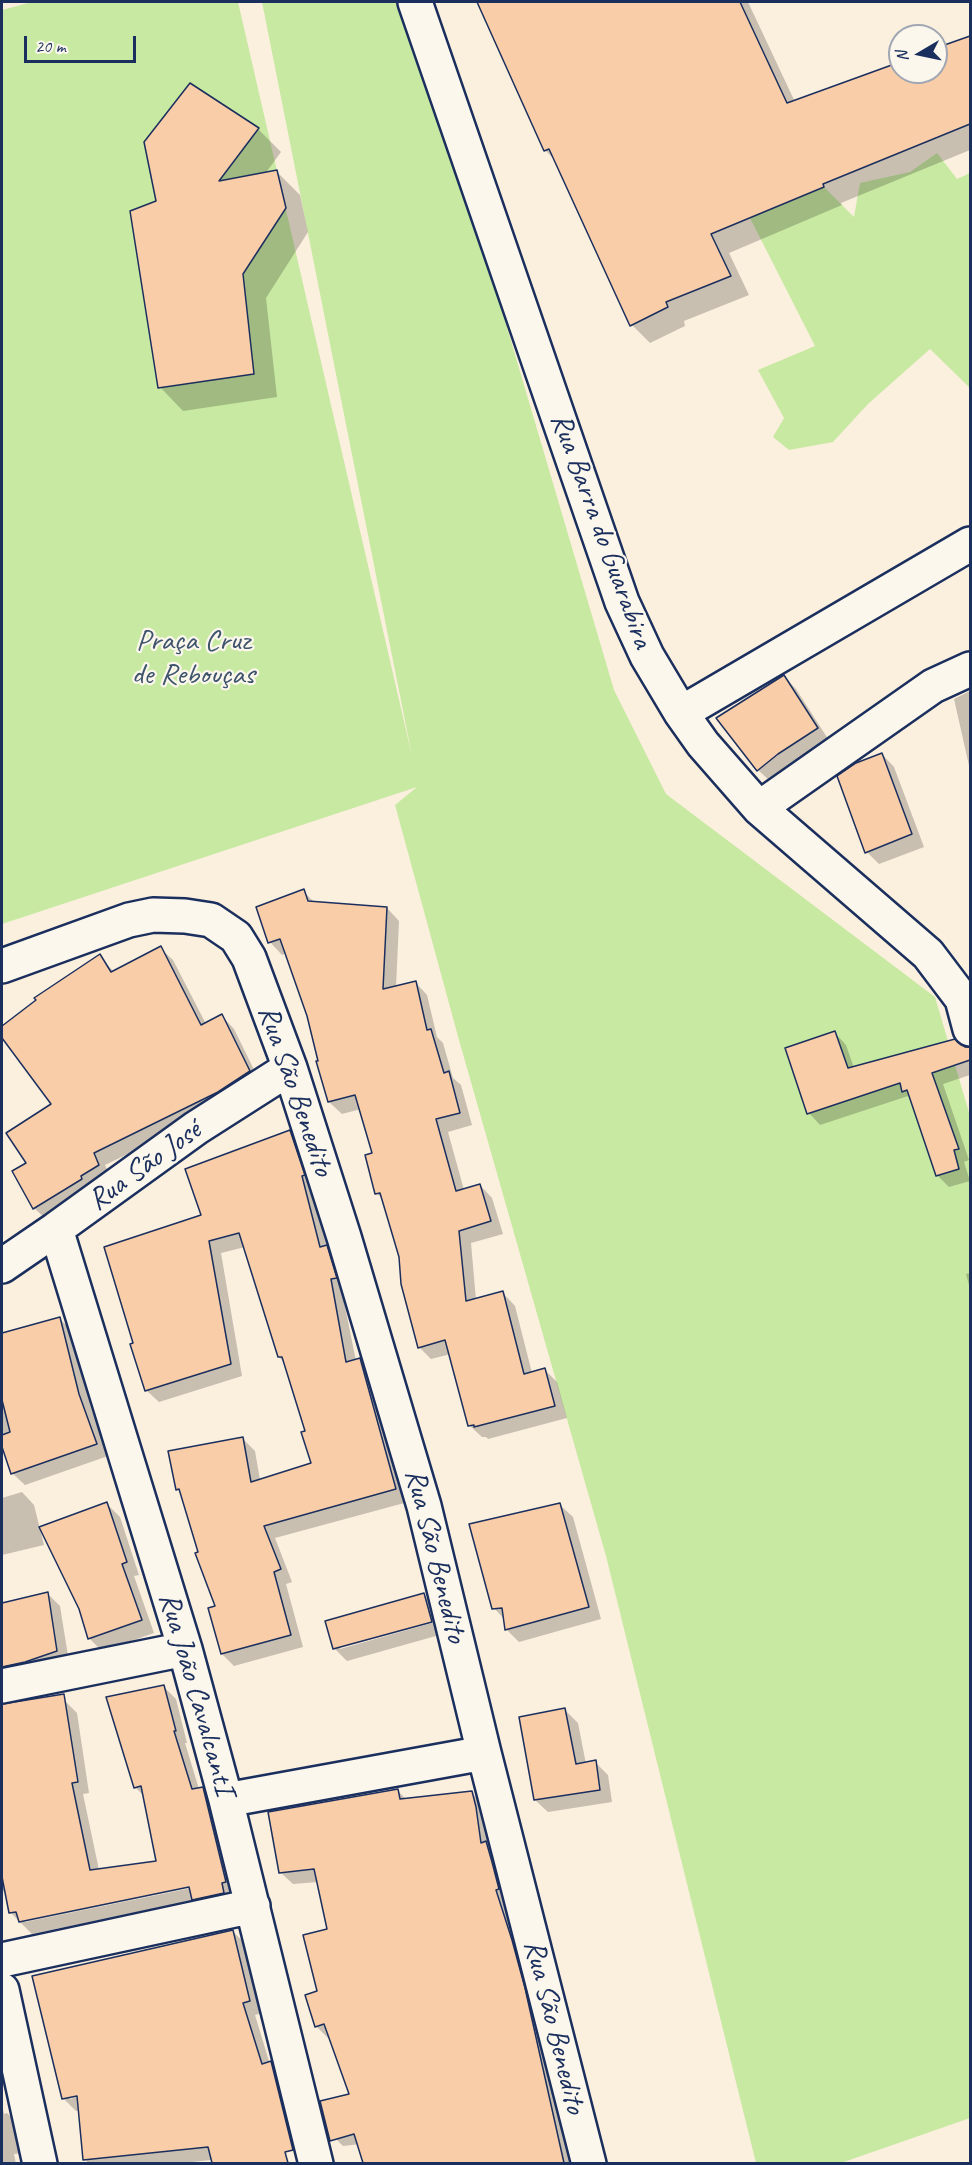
<!DOCTYPE html>
<html>
<head>
<meta charset="utf-8">
<style>
	body { margin:0 }
	#map { position:relative; width:972px; height:2165px; overflow:hidden; background:#fbefde; font-family:Caveat,sans-serif }
	canvas { display:block }
	.frame { position:absolute; inset:0; border:3px solid #1b2f5e; pointer-events:none }
	.north { position:absolute; left:888px; top:24px; width:60px; height:60px; box-sizing:border-box; background:#fbf7ec; border:2px solid #a1a7b3; border-radius:50%; rotate:261deg; font-size:16px; font-weight:700; line-height:24px; text-align:center; color:#1b2f5e }
	.north::after { content:''; display:block; margin:auto; width:21px; height:27px; background:#1b2f5e; clip-path:polygon(50% 0,100% 100%,50% 72%,0 100%) }
	.scale { position:absolute; left:24px; top:36px; width:112px; height:27px; box-sizing:border-box; border:3px solid #1b2f5e; border-top:0; padding-left:8px; font-size:18px; line-height:21px; white-space:nowrap; color:#1b2f5e; -webkit-text-stroke:4px #fbf7ec; paint-order:stroke }
</style>
</head>
<body>
<div id="map">
<canvas width="972" height="2165"></canvas>
<div class="frame"></div>
<div class="north">N</div>
<div class="scale">20 m</div>
</div>
<script>
const g = document.querySelector('canvas').getContext('2d');
g.lineJoin = 'round';
function paint(path, color) { g.fillStyle = color; g.fill(path, 'evenodd'); }
function trace(path, color, width, dash) { g.strokeStyle = color; g.lineWidth = width; g.lineCap = dash ? 'butt' : 'round'; g.setLineDash(dash || []); g.stroke(path); }
function write(font, color, halo, rows, align = 'center') {
  g.font = font + ' Caveat,sans-serif'; g.lineWidth = 4.5; g.setLineDash([]); g.textBaseline = 'middle'; g.strokeStyle = halo; g.fillStyle = color; for (const [text, x, y, turn = 0] of rows) {
    g.save(); g.translate(x, y); g.rotate((+turn || 0) * Math.PI / 180); g.textAlign = isNaN(turn) ? turn : align; if (halo) g.strokeText(text, 0, 0); g.fillText(text, 0, 0); g.restore();
  }
}
paint(new Path2D(`
	M32,2H238L412,756L262,2H411L614,690L666,794L935,997L970,1116V2118L841,2163H756L606,1556L459,1040L395,805L417,787L2,924V10Z
	M937,153L957,179L970,173V388L930,349L868,404L833,442L789,450L773,437L784,418L758,370L815,346L750,218L824,187L854,217L860,183L910,172Z`), '#c8e9a2');
paint(new Path2D(`
	M498,2H748L795,102L900,63V72H936V50L970,37V150L841,203L842,205L729,253L749,295L684,321L685,326L650,343L632,325L556,161L545,150L481,8Z
	M258,129L281,152L265,174L277,172L300,195L308,232L266,298L277,397L183,411L160,387L157,201Z
	M784,676L796,689L830,742L771,782L758,770Z
	M970,691V770L954,699Z
	M882,754L894,767L924,847L879,864L867,852Z
	M303,891L315,903L387,908L399,921L396,987L415,982L427,995L437,1037L443,1043L453,1078L461,1085L472,1125L448,1132L464,1190L480,1185L492,1198L503,1234L471,1243L476,1300L503,1293L515,1306L532,1373L545,1370L557,1382L567,1418L488,1439L486,1437H482L469,1425L451,1354L431,1359L419,1347L400,1257L384,1200L376,1193L374,1154L361,1109L342,1114L329,1102L309,1015L286,953L282,955L270,942L257,908Z
	M160,948L173,960L206,1024L222,1016L234,1029L261,1084L231,1104L105,1165L111,1178L47,1220L34,1208L28,1163L53,1104L2,1035V1028L99,956L114,972Z
	M835,1033L846,1045L854,1068L970,1048V1075L943,1084L969,1160L964,1162L970,1181L949,1187L938,1176L911,1099L908,1096L820,1125L809,1113Z
	M290,1132L302,1144L329,1249L339,1259L348,1290L342,1292L356,1361L359,1360L372,1372L408,1502L275,1538L292,1582L286,1584L303,1647L234,1666L222,1654L217,1607L182,1494L177,1489L243,1439L255,1451L260,1480L313,1464L307,1432L285,1363L279,1357L245,1247L221,1253L242,1376L159,1402L146,1390L135,1344L203,1216Z
	M970,1273V1289L966,1274Z
	M59,1318L71,1330L91,1408L108,1456L25,1485L12,1473L2,1443V1371L5,1370L2,1359V1334Z
	M22,1492L34,1505L44,1545L2,1555V1498Z
	M107,1504L120,1517L139,1575L134,1576L154,1633L102,1651L90,1639L80,1608Z
	M560,1505L573,1517L601,1619L519,1642L507,1630L505,1620L494,1608Z
	M48,1594L60,1606L69,1662L2,1676V1597L3,1604Z
	M424,1595L436,1608L443,1634L347,1661L334,1648ZM438,1618L439,1621L340,1649V1646Z
	M164,1687L176,1699L187,1743H185L199,1789H203L215,1801L237,1894L205,1911L194,1900L32,1934L10,1912L6,1891L2,1892V1718L65,1701L77,1713L89,1793L83,1794L99,1870L158,1863L145,1797L136,1788L108,1698ZM196,1884V1887L25,1922L23,1920Z
	M565,1710L578,1723L586,1764L595,1762L608,1775L612,1802L548,1812L535,1800Z
	M398,1791L407,1800L471,1792L483,1804L488,1820L491,1848L498,1855L573,2164H364L361,2144L343,2146L331,2134L351,2095L330,2037L328,2038L316,2026L319,1992L329,1930L318,1882L293,1884L280,1872Z
	M232,1931L245,1943L262,2013L255,2015L272,2071L278,2076L293,2151L174,2164H89L85,2159L80,2110L76,2111L64,2099ZM84,2095L70,2099V2096Z
	M2,2105L4,2114L7,2113L20,2126L23,2153L14,2154L16,2164H2Z`), '#0003');
const building = new Path2D(`
	M477,2H740L787,103L900,62V72H936V48L970,36V124L823,184L824,187L711,234L731,276L666,302L668,307L630,326L549,149L544,151Z
	M190,83L259,128L219,181L277,170L286,208L243,274L254,374L158,388L130,211L156,201L144,142Z
	M784,675L818,728L778,754L757,771L716,718Z
	M882,753L912,834L865,853L837,776L856,763Z
	M304,889L308,901L387,907L383,989L416,981L427,1030L431,1029L444,1073L449,1071L460,1113L436,1119L456,1191L480,1184L491,1221L459,1231L466,1301L503,1291L524,1374L545,1368L555,1406L474,1427V1425L468,1426L445,1340L418,1348L401,1284L399,1257L380,1193L375,1194L365,1155L372,1153L355,1095L328,1102L316,1061H318L307,1016L280,939L268,943L256,907Z
	M161,946L201,1025L222,1014L250,1071L218,1092L94,1153L99,1165L81,1176L82,1179L33,1209L12,1171L26,1163L6,1133L51,1104L2,1038V1026L36,1000L34,998L100,954L111,972Z
	M835,1031L848,1068L955,1039L965,1047H970V1060L932,1073L959,1149L954,1150L959,1169L936,1176L907,1090L902,1092L900,1083L807,1114L785,1048Z
	M290,1130L305,1175L302,1176L320,1247L327,1245L337,1278L331,1279L346,1362L360,1358L396,1489L264,1526L281,1569L274,1572L291,1635L221,1654L208,1608L215,1606L195,1553L198,1552L179,1489L176,1490L168,1451L243,1437L251,1482L311,1463L301,1432L305,1431L282,1357H278L239,1233L209,1241L231,1364L145,1391L130,1344L133,1343L104,1247L201,1215L185,1169Z
	M60,1317L79,1394L97,1444L11,1474L2,1447V1435L10,1432L2,1400V1333Z
	M107,1502L127,1562L122,1564L142,1620L88,1639L79,1609L39,1527Z
	M560,1503L589,1607L505,1630L502,1608L492,1609L469,1524Z
	M48,1592L57,1651L25,1662L2,1667V1603Z
	M424,1593L432,1622L333,1649L325,1621Z
	M164,1685L176,1731H174L192,1789L203,1787L226,1882L222,1883L224,1893L192,1900L189,1887L19,1922L16,1912L9,1913L2,1877V1704L64,1694L78,1782L72,1783L90,1870L156,1861L141,1786L134,1788L106,1697Z
	M565,1708L576,1764L596,1760L600,1790L534,1800L519,1717Z
	M398,1789L400,1799L472,1791L476,1807L481,1843L486,1841L492,1862L499,1889L496,1890L512,1940L525,1988L564,2163H363L354,2134L330,2141L320,2101L349,2094L324,2024L315,2027L305,1995L317,1991L303,1935L327,1929L314,1869L279,1873L268,1812Z
	M233,1930L250,2001L243,2003L262,2064L271,2061L293,2150L285,2152L288,2163H212L208,2147L83,2160L77,2096L62,2099L32,1976Z`);
paint(building, '#f9cda8');
trace(building, '#1b2f5e', 1.5);
const minor = new Path2D(`
	M415,2L622,602L647,656L681,713L703,744L759,808L928,954L962,999L970,1029
	M681,713L970,544
	M759,808L933,686L970,669
	M2,966L129,920L153,915L185,916L211,920L236,937L249,958L290,1068L344,1237L424,1506L484,1753L589,2164
	M56,1229L185,1649L226,1800L316,2164
	M2,1266L56,1229L196,1128L290,1068
	M2,1686L185,1649
	M226,1800L484,1753
	M2,1960L253,1906
	M2,1990L40,2164`);
trace(minor, '#1b2f5e', 38);
trace(minor, '#fbf7ec', 33);
write('30px', '#1b2f5e', '#fbf7ec', [
	["Rua Barra do Guarabira",601,531,70],
	["Rua São Benedito",295,1091,71],
	["Rua São José",145,1166,-36],
	["Rua São Benedito",435,1556,76],
	["Rua João CavalcantI",196,1694,74],
	["Rua São Benedito",554,2027,76]
]);
write('30px', '#3e546c', '#fbf7ec', [
	["Praça Cruz",193,641],
	["de Rebouças",193,675]
]);
</script>
</body>
</html>
